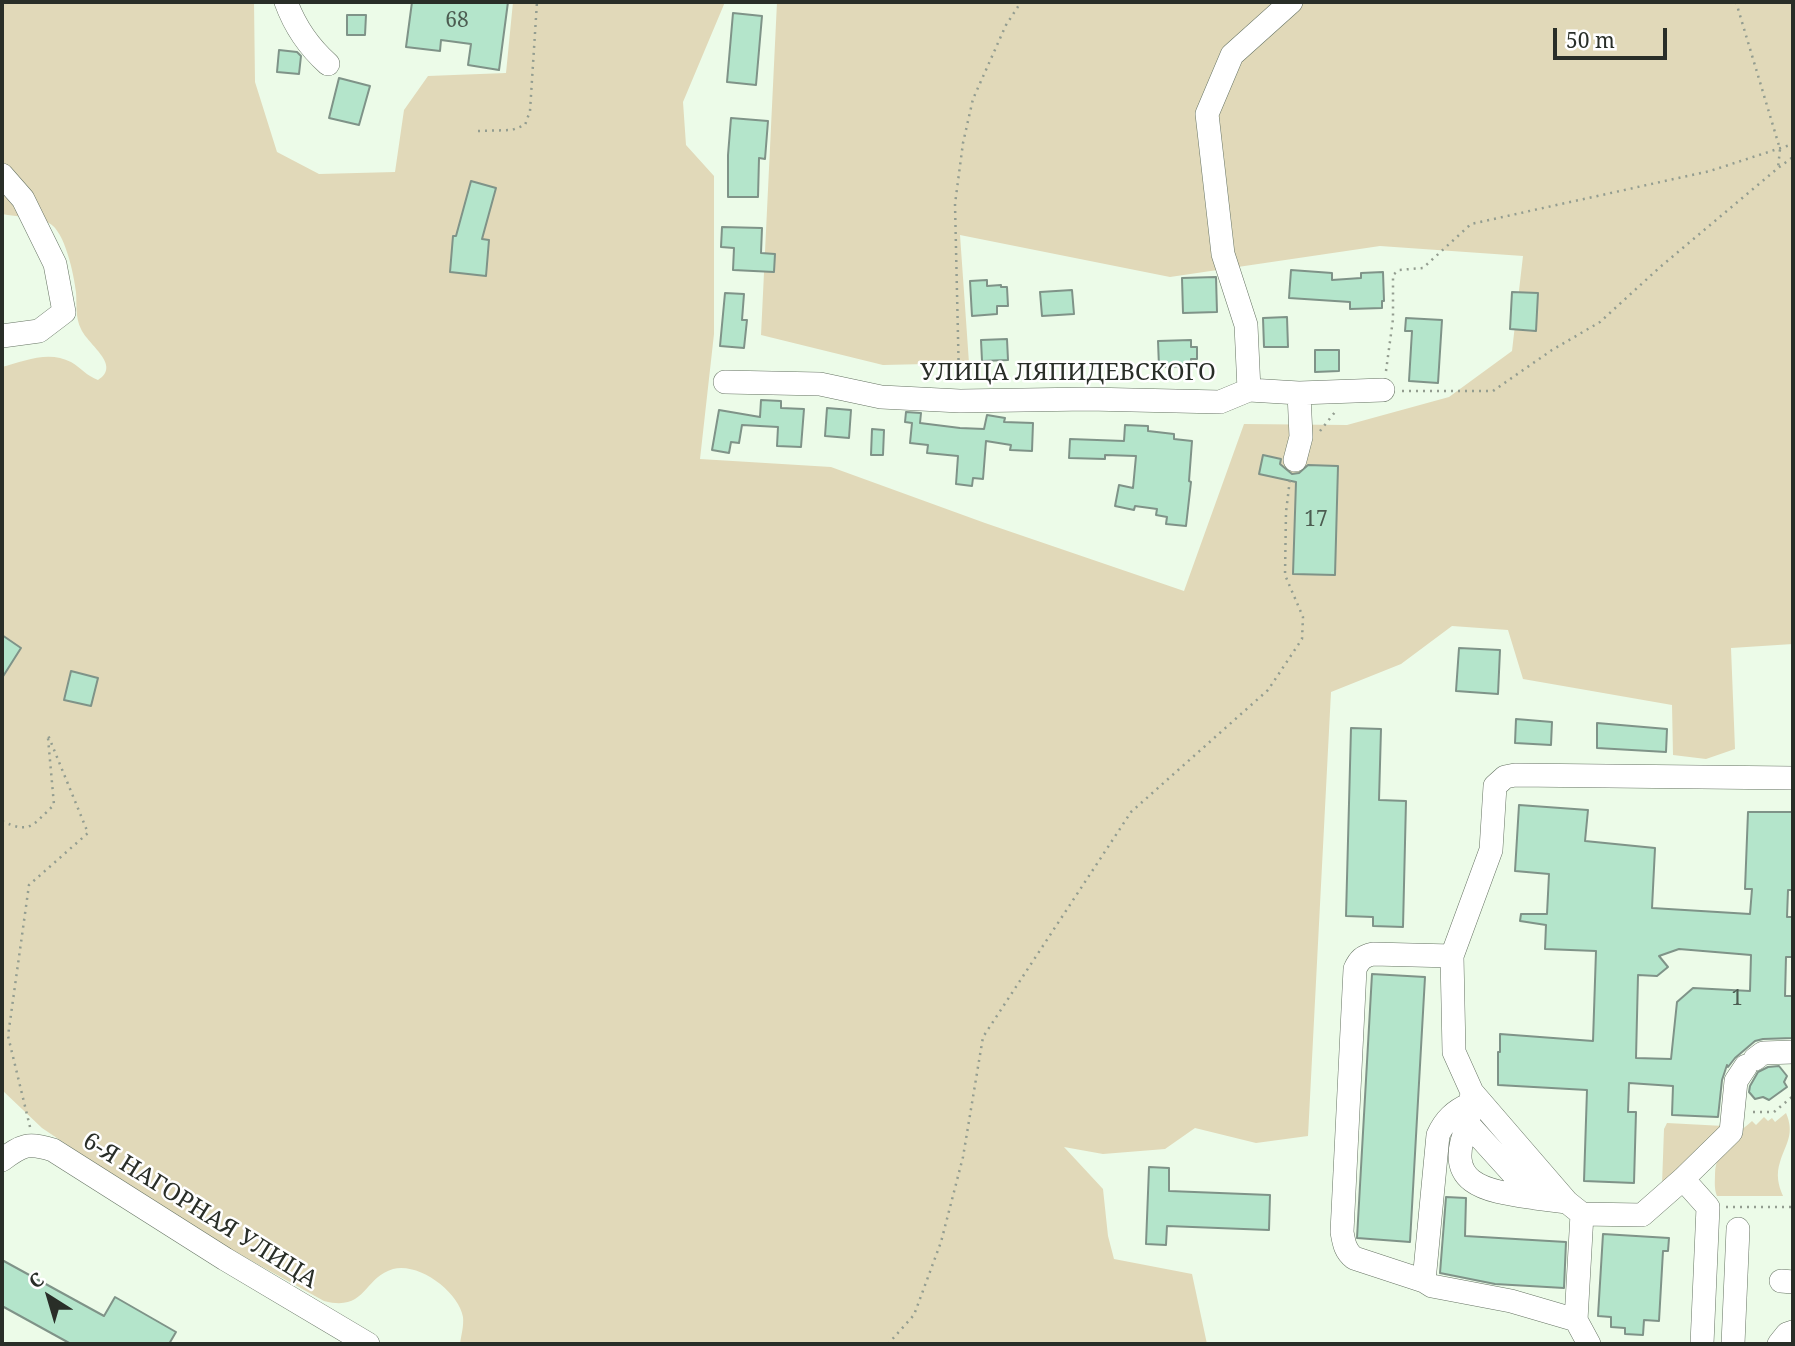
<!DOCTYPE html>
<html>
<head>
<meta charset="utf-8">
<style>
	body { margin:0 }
	#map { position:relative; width:1795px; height:1346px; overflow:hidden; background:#ecfbe8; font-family:"Noto Serif",serif }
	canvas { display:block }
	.frame { position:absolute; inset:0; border:4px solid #292e28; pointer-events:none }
	.north { position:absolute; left:14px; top:1262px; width:70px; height:70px; -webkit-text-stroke:5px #fff; paint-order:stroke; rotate:323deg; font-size:19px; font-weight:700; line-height:28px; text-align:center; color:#292e28 }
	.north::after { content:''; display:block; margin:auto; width:24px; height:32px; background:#292e28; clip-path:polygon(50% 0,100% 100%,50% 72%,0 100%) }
	.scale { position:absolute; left:1553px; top:28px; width:114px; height:32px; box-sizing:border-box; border:4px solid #292e28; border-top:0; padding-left:9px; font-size:21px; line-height:24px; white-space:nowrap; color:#292e28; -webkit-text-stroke:5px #fff; paint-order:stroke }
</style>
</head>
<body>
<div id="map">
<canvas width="1795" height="1346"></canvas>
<div class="frame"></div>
<div class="north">С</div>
<div class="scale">50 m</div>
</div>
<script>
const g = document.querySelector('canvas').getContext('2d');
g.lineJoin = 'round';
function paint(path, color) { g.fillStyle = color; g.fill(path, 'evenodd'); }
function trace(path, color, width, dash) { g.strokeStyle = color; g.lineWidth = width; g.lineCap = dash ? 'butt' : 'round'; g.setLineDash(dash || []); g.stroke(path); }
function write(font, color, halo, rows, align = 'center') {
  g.font = font + ' "Noto Serif",serif'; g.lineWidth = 5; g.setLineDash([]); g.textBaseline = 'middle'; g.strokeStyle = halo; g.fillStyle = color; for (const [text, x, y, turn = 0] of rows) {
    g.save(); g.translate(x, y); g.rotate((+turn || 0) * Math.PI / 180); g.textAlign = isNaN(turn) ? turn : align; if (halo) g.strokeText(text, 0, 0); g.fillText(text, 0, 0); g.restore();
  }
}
paint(new Path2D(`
	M2,2H254L255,82L277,152L319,174L395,172L404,110L428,76L506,73L513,2H725L683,102L686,145L714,176V334L700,459L831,467L985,523L1184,591L1244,424L1347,425L1449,397L1512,351L1523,256L1380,246L1170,277L960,235L969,363L883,365L761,335L777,2H1793V644L1731,648L1735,749L1706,759L1673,755L1672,705L1523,679L1508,630L1452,626L1401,664L1331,692L1308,1136L1256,1143L1195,1128L1165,1149L1103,1154L1064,1147L1103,1189L1108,1236L1114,1259L1192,1274L1207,1344H460C461,1336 464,1326 463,1317C459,1292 419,1262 393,1269C363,1278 366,1312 324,1301L185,1224L42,1128L2,1090V367C24,361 49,350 71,362C81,368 87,376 98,380C122,365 88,345 81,329C75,317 77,304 76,292C74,275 65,231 49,223C36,217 17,217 2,214Z
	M1786,1113C1795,1134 1786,1143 1780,1162C1776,1174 1778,1185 1783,1196H1717C1714,1189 1715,1182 1715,1174C1716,1149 1734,1137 1752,1121L1756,1125L1764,1117L1768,1121L1772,1118L1775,1122Z
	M1667,1123L1724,1126L1662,1185L1664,1129Z`), '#e1d9b9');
const building = new Path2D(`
	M412,2H508L499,70L468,65L471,44L441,40L440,51L406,47Z
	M733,13L762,16L756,85L727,82Z
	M347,15H366L365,35H347Z
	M279,50L297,52L301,56L299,74L277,72Z
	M339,78L370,86L359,125L329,118Z
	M731,118L768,121L765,159L759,158L758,197H728V155Z
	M471,181L496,188L482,239L489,240L486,276L450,272L453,236H456Z
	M722,227L762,228L761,253L775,254L774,272L733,270L734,248L721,247Z
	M1291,270L1332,273V280L1361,278V273L1383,272L1384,301H1382V308L1350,309V302L1289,298Z
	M1216,277L1217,312L1183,313L1182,278Z
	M987,280V286L1001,285V287H1007L1008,306H997V314L972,316L970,281Z
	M1072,290L1074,314L1042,316L1040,292Z
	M1512,292L1538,293L1536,331L1510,329Z
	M725,293L744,294L742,320H747L744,348L720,346Z
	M1287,317L1288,347H1264L1263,318Z
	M1406,318L1442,320L1438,383L1409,381L1412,331H1405Z
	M1007,339L1008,360L982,361L981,340Z
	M1191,340V347H1197V359H1191V366L1159,367L1158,341Z
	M1315,350H1339V371L1315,372Z
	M761,400L781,401V408L804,409L801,447L777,446L778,427L742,425L739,443L731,442L729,453L712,450L719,410L760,417Z
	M827,408L851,410L849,438L825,436Z
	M906,412L921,413L920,423L960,428L984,429L987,415L1005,418L1004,422L1033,423L1032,451L1010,450L1011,445L986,441L983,479L973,478L972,486L956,484L958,456L927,453L928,445L910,443L912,423L905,422Z
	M1125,425L1148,426V431L1174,434V439L1192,441L1189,481L1191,482L1186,526L1166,524L1167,517L1156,515L1157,509L1135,506L1134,510L1115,506L1119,485L1133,488L1136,456L1105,455V459L1069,458L1070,439L1124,441Z
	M872,429L884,430L883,455H871Z
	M1263,455L1281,459L1280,464L1292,474L1299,473L1308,465L1338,466L1335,575L1293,574L1296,482L1259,474Z
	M2,635L21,648L2,678Z
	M1459,648L1500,650L1498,694L1456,691Z
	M71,671L98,678L91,706L64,700Z
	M1516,719L1552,722L1551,745L1515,743Z
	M1597,723L1667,729L1666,752L1597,748Z
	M1351,728L1381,729L1379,800L1406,801L1403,927L1373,926V917L1346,916Z
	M1519,805L1588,810L1585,841L1655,848L1652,908L1750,914L1752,889H1745L1748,812H1793V890H1788L1787,917H1793V957H1786L1785,996H1793V1038L1763,1039L1755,1041L1735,1058L1728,1067L1727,1065L1722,1080L1718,1117L1672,1115L1673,1086L1629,1083L1628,1112H1636L1634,1183L1584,1181L1587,1090L1498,1085V1052H1500V1034L1593,1041L1596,951L1545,949L1546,925L1520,921L1521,914H1547L1549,874L1515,871ZM1679,949L1751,955L1750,991L1693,988L1677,1002L1671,1059L1636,1058L1638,975L1657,976L1668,967L1659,956Z
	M1372,974L1425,977L1410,1242L1357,1238Z
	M1779,1066L1787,1076L1784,1082L1787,1087L1769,1100L1763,1097L1755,1099L1749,1092L1750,1086L1758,1072L1768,1067Z
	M1149,1167L1169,1168V1191L1270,1195L1269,1230L1167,1226L1166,1245L1146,1244Z
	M1446,1197L1466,1198L1465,1236L1566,1242L1564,1288L1495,1284L1440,1273Z
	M1603,1234L1669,1238L1668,1251H1663L1659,1321L1644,1320L1643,1335L1625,1334V1328L1611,1327V1317L1598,1316Z
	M2,1260L104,1316L115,1297L176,1332L169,1344H71L2,1306Z`);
paint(building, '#b4e5cb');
trace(building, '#7f9388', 2);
const minor = new Path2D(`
	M286,2C295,27 308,46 328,64
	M2,175L23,199L55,264L64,312L39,331L2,336
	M725,382L820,384L881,397L960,401L1088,399L1220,402L1249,390L1299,393L1383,390
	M1249,390L1246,325L1223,254L1207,114L1232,55L1291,2
	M1295,460L1301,437L1299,393
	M1452,956L1373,954C1363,956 1359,960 1355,969L1342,1232C1344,1243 1345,1251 1354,1258L1424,1281L1432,1286L1511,1301L1576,1320
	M1755,1059L1763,1053L1793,1052
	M1472,1092L1468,1124L1535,1198L1567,1202
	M1468,1124C1441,1186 1487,1191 1535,1198
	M2,1160C22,1145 28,1142 53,1150L225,1259L368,1344
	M1683,1179L1708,1207L1702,1344
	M1582,1214L1642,1215L1683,1179L1731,1132L1736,1081L1746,1066
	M1424,1281L1438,1135C1445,1120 1454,1111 1470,1104
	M1781,1281L1793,1282
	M1589,1344L1576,1320L1582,1214L1567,1202L1472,1092L1454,1052L1452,956L1491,850L1495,786L1505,777L1515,775L1793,778
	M1733,1344L1738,1229
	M1779,1344L1787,1334L1793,1332`);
trace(minor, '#667363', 24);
trace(new Path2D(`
	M1736,2L1780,149L1778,168
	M478,131L512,130L525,125L530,111L537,2
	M1386,371L1393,319V275L1399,270L1423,268L1471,224L1710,171L1793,144
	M959,381L955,204L963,143L973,99L1006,25L1021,2
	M1402,391H1493L1552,350L1600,322L1659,268L1778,168L1793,157
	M1320,431L1335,412
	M2,821C31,835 33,824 54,805L48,738
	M1753,1112H1774L1793,1096
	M30,1127L8,1036L29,885L88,833L48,735
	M1726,1207H1793
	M888,1344L914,1315L941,1242L963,1157L983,1037L1131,812L1268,690L1302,639L1303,617L1285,575L1286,512L1290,479`), '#939d90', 2.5, [2, 5]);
trace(minor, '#fff', 23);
write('21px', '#4c5c51', null, [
	["68",457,21],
	["17",1316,520],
	["1",1737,999]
]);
write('24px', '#292e28', '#fff', [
	["УЛИЦА ЛЯПИДЕВСКОГО",1068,373],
	["6-Я НАГОРНАЯ УЛИЦА",200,1211,32]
]);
</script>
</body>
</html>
